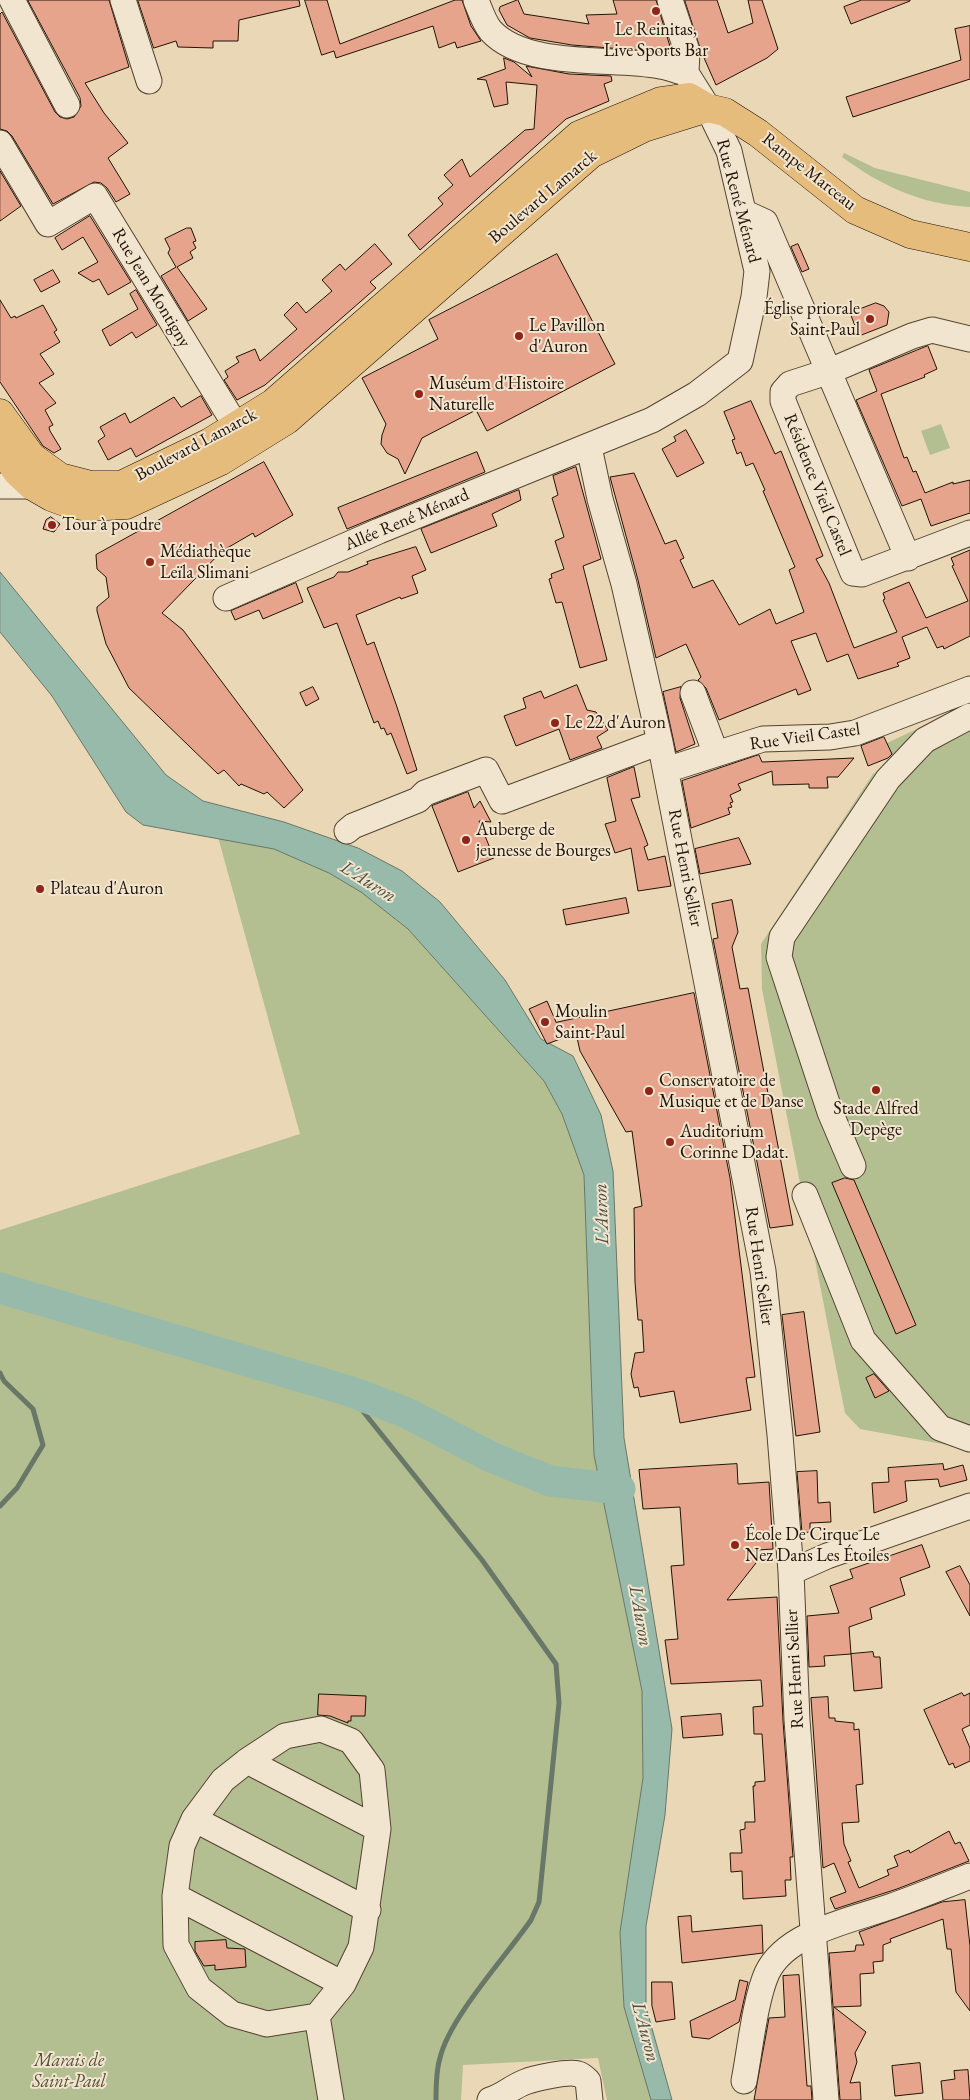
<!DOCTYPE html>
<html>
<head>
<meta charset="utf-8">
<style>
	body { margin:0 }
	canvas { display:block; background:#ead7b6 }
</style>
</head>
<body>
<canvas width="970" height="2100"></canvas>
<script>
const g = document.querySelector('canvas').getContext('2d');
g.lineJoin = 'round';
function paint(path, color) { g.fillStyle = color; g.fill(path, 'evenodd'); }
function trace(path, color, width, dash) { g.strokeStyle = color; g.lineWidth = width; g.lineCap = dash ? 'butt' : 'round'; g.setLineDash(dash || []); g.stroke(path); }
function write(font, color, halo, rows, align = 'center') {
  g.font = font + ' "EB Garamond",serif'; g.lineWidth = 4; g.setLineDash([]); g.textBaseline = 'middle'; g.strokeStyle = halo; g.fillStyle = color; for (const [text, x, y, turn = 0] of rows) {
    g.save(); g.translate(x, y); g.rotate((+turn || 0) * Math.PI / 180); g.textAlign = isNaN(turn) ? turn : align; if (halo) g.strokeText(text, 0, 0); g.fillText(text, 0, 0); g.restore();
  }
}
paint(new Path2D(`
	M844,153L875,168L970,192V207C920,204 882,186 842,157Z
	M941,424L950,448L930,455L921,431Z
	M970,704V1449L860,1429L845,1413L762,989L761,944L873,774L887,765L892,756L887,743Z
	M218,837L274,849L329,873L361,892L408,929L544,1081L562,1114L584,1175L594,1455L642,1691L643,1778L620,1932L624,2007L651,2100H607L598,2058L463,2065L461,2100H0V1230L300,1134Z`), '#b3bf91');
const water = new Path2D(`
	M0,572L166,775L203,801L284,822L358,848L402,871L440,902L505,980L541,1039L573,1056L601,1115L613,1171L624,1438L672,1729L665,1815L646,1926V2007L672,2100H651L624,2007L620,1932L643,1778L642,1691L594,1455L584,1175L562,1114L544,1081L408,929L361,892L329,873L274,849L143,825L126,812L52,696L0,632Z`);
paint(water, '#98baaa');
trace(water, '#687768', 1);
trace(new Path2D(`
	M0,1373L4,1381L33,1409L43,1445L17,1488L0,1506
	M349,1391L366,1415L482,1560L556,1664L559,1703L539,1902L531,1920C507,1955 449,2018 440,2058C436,2071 436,2086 436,2100`), '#687768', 5);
trace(new Path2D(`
	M0,1288L349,1391L407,1413L491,1457L550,1481L620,1489`), '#98baaa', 31);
const building = new Path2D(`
	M28,0H109L129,67L85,83L104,113L128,143L108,158L130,194L116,202L107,188L101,183L94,182L53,204L12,136L7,131L0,129V14L2,12L55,112L60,117L67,119L74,117L81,106L80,98Z
	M138,0H299L300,6L239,20L238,41H213V48L178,47L176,41L154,48Z
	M305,0H327L340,44L455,0H462L471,26L481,41L457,48L455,42L439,48L433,26L336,58L334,51L322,55Z
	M518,0L524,14L589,24L586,15L617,14L613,0H656L672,53L572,45L530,38L507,25L499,10L500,7Z
	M685,0H717L728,33L753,23L748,0H762L778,49L767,58L716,85L701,51Z
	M862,0H910V1L851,24L844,7Z
	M970,26V79L853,117L846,97L961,60L955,29Z
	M504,58L514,62L532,77L526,66L569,74L611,76L612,81L604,84L609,101L566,119L420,250L408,235L443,204L438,198L453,185L444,175L462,159L470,177L525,130L534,129L537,85L506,82L508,104L494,107L486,80L477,79L505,69Z
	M0,171L21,206L0,221Z
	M90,216L131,282L108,295L99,279L93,282L78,273L98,262L83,237L62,250L55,238Z
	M187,228H191L196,241L193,242L196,248L190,252L193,258L177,267L207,309L188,321L161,276L176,267L168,253L170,249L165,239Z
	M375,244L392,264L370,282L376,288L265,385L237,400L224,380L228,377L225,371L239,362L236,357L255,349L260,361L297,329L284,315L297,302L306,313L332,291L322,280L340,264L345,270Z
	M798,244L809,269L802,272L791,247Z
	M557,254L615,364L487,431L476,410L422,438L405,474L398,459L387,453L381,444L382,435L386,424L362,378L438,339L429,320Z
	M53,270L60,282L41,292L34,280Z
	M136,290L157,325L136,338L132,332L110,346L102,330L138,309L130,294Z
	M0,300L11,318L15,316L16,318L43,305L57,330L54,332L60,342L40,354L54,374L39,383L56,403L45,410L53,425L49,427L50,431L61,449L54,453L43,446L0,382Z
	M876,303L884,306L889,312L887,325L859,336L850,313Z
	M928,346L937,369L924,375L925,377L881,394L904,458L907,457L913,472L916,471L925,493L953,482V484L970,480V513L931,526L921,499L902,506L856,400L877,391L869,370Z
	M201,396L212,415L136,457L131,448L108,460L98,441L105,436L100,427L125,413L130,423L174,397L181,407Z
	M751,401L775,454L781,451L823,556L816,559L829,583L854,648L897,632L883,600L885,599L883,593L909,582L926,618L968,601L952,566L954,565L951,558L970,550V636L944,649L943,646L937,648L927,627L902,637L910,658L897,663L899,666L858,679L848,654L827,662L816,633L791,641L811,690L798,695L796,689L719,720L706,688L698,680L701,677L686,644L656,658L638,580L610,477L634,473L665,544L676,540L684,558L680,560L693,588L713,580L739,625L770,609L776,624L804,612L789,570L795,567L763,491L765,490L753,463L746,466L741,452L737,454L732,440L735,439L724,412Z
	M686,430L704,463L677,477L662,449L676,441L674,437Z
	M477,452L485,472L347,529L338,508Z
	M264,462L293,515L255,537L253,533L222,551L162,613L183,630L303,790L284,808L267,792L264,794L241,784L239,786L224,770L218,774L129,688L106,644L97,611V607L109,597L106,577L97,569L96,555Z
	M576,467L601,559L583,566L607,660L580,668L562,602L556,603L549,579L552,578L551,574L564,569L555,541L564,537L552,498L558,495L553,476Z
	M519,490L521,500L492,514L497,526L431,553L421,529Z
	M51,517L60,524L54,532L43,529L46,520Z
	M416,547L426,570L412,576L418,593L401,599L400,597L356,615L367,645L374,642L397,707L417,770L407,774L391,733L387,735L384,728L381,729L378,721L374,723L337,623L324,628L307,588L334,577L338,572H348L368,564L367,562Z
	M296,583L303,602L263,619L259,610L235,620L231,611Z
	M577,685L587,710L596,712L608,730L597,737L602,748L570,760L559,729L516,746L504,716L526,708L523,698L541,691L544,698Z
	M313,687L319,699L306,706L300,693Z
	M681,687L680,698L695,744L676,752L663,692Z
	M884,737L892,754L888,758L868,766L861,746Z
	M759,755L762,762L854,758L838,777H827L828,788H809V784L773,785L772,771L738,784L741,790L730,795L733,802L730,803L732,807L728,808L730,814L691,828L682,781Z
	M634,767L640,797L631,799L648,845L644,847L648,860L665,856L671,886L638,891L631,848L615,853L605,824L616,821L607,778Z
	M468,792L474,808L480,801L491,822L479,821L494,858L458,872L432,806Z
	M739,838L751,864L700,874L695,849Z
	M626,898L629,913L566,925L563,910Z
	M732,900L738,932L732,947L740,989L748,988L793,1225L770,1228L713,939L718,938L712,904Z
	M694,993L730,1178L755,1377L746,1378L751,1410L680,1423L674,1391L640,1397L638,1387L634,1388L631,1374L635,1353L644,1352L642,1320H638L635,1282L634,1208L642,1206L632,1131L626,1132L580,1051L576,1033L547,1044L529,1009L547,1001L556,1022Z
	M845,1178L854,1180L916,1325L896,1334L832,1183Z
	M804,1312L820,1432L796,1436L782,1315Z
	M874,1374L889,1391L875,1398L866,1378Z
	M737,1464L738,1484L769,1482L773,1549L758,1550L756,1563L727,1600L777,1597L783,1721L793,1857H790L791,1880H785L786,1896L743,1899L742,1871L731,1872L730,1853H742L740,1830L745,1829V1822H755L753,1786H755V1782L765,1781L762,1734H754L753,1707L763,1706L761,1680L671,1684L665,1640L678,1639L671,1566L684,1565L680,1507L643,1509L639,1470Z
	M943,1464L944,1470L963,1465L967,1480L940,1487L938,1479L905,1481L907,1501L874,1513L872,1483L889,1482L888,1468Z
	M817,1471L818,1503L830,1502L831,1522L810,1523V1532L802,1533L797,1472Z
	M922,1545L930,1567L900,1578L905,1595L870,1608L872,1619L849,1627L851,1654L824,1656L825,1666L809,1667L807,1616L839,1613L830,1586L853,1578L850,1570Z
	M960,1566L970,1585V1616L946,1572Z
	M873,1652L874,1657H880L882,1688L854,1691L851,1654Z
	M962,1693L964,1696L970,1693V1725L962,1729L970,1748V1761L955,1768L953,1763L949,1765L924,1710Z
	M319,1694L366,1696L365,1716H351V1721H348V1723L330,1716L318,1715Z
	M828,1697L829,1718H835V1721L854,1723V1730L859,1729L863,1784L856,1785L859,1822L842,1823L844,1844L851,1861L848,1862L859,1888L889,1875L887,1870L898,1866L894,1856L909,1850L910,1853L949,1831L955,1844L960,1842L969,1861L897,1889L835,1909L830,1898L846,1892L834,1863L823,1868L811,1698Z
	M721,1714L723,1735L683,1738L681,1717Z
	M965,1900L970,1946V2011L956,1992L951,1949H947L943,1919L890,1939L891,1942L883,1945V1961L873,1962L874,1973L860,1974L861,2006L834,2007L866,2032L855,2053L857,2062L850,2083L860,2082L861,2100H840L829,1953L855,1951L856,1945H864L859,1932L942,1902Z
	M691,1916L692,1932L762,1925L763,1953L682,1963L678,1917Z
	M226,1940L227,1948L245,1949L246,1967L215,1970V1965L204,1966L195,1951V1942Z
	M799,1975L807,2086H811L812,2100H754L769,2018L785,2017L783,1976Z
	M740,1980L748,1982L739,2022L709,2039L692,2037L690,2021L735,2000Z
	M652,1982H672L675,2019L656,2022L652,2006Z
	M920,2063L923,2093L895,2096L892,2066Z
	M968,2070L970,2100H943L941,2081L955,2079L954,2071Z`);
paint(building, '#e7a48d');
trace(building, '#211304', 1);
const minor = new Path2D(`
	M12,0L67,105
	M123,0L149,81
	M476,0C480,10 484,23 491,31C526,69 612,57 660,66C669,67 677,71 686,73
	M0,143L48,224L95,196L236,426
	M743,212L765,222L908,558
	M970,339L932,330L912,336L830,371L790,384L783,392V401L853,573L862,574L970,533
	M589,447L600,499L624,584L660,742L763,1271L780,1435L791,1572L797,1720L826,2100
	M0,486H32
	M226,598L379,531L652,420L697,394L740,361L754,297L757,271L729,151L708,108L686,73L687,51L670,0
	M693,693L716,754
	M666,770L763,739L830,737L855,733L970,689
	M347,831L353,826L418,800L425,793L486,770L502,801L660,742
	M853,1166L830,1112L779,957L782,937L888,779L925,740L970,716
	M805,1195L863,1340L940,1428L970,1439
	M791,1572L827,1556L970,1506
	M321,1729L351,1741L372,1770L378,1829L361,1947L343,1984L317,2016L267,2024L232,2014L199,1988L176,1945L175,1896L182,1846L194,1819L223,1780L247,1761L285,1736Z
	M247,1761L378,1829
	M194,1819L368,1910
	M175,1896L343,1984
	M317,2016L331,2100
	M744,2081C750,2050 755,2000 767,1973C786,1932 853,1920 892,1906C918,1897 944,1886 970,1876
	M490,2100C503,2096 512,2087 525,2082C535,2078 568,2071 578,2074C582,2075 585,2078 588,2081L590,2100`);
const major = new Path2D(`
	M0,413L32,457L60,477L91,485H121L210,442L273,403L579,135L661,101L689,97L708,108L725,112L758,133L855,210L910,234L970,247
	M0,447L17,472L32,486L51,497L70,504L88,507L126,505L221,461L287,420L591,154L644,128L708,108`);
trace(minor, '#534430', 27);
trace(major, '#211304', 29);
trace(minor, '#f1e5d0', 25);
trace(major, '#e5bc7b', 28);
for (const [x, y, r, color] of [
	[656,11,5,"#8f2418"],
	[870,319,5,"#8f2418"],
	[519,336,5,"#8f2418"],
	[419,394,5,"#8f2418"],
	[52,525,5,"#8f2418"],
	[150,562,5,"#8f2418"],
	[555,723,5,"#8f2418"],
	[466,840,5,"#8f2418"],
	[40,889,5,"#8f2418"],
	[545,1022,5,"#8f2418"],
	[876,1090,5,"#8f2418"],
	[649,1091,5,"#8f2418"],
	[670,1142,5,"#8f2418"],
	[735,1545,5,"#8f2418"]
]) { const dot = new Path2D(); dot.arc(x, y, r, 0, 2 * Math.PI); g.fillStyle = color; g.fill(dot); trace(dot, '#f1e5d0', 2); }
write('18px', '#211304', '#f1e5d0', [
	["Le Reinitas,",656,30,"center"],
	["Live Sports Bar",656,51,"center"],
	["Église priorale",860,309,"right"],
	["Saint-Paul",860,330,"right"],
	["Le Pavillon",529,326],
	["d'Auron",529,347],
	["Muséum d'Histoire",429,384],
	["Naturelle",429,405],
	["Tour à poudre",62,525],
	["Médiathèque",160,552],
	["Leïla Slimani",160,573],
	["Le 22 d'Auron",565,723],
	["Auberge de",476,830],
	["jeunesse de Bourges",476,851],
	["Plateau d'Auron",50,889],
	["Moulin",555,1012],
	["Saint-Paul",555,1033],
	["Conservatoire de",659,1081],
	["Musique et de Danse",659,1102],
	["Stade Alfred",876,1109,"center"],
	["Depège",876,1130,"center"],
	["Auditorium",680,1132],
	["Corinne Dadat.",680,1153],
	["École De Cirque Le",745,1535],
	["Nez Dans Les Étoiles",745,1556]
], 'left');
write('18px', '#211304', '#f1e5d0', [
	["Rampe Marceau",809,172,38],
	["Boulevard Lamarck",543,197,-40],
	["Rue René Ménard",738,201,75],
	["Rue Jean Montigny",151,288,59],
	["Boulevard Lamarck",196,445,-28],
	["Résidence Vieil Castel",817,485,68],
	["Allée René Ménard",407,520,-23],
	["Rue Vieil Castel",805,737,-8],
	["Rue Henri Sellier",685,868,79],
	["Rue Henri Sellier",759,1266,82],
	["Rue Henri Sellier",795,1669,-93]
]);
write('italic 18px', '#544f35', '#f1e5d0', [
	["Marais de",69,2061],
	["Saint-Paul",69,2082]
]);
write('italic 19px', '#4b4d3e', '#f1e5d0', [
	["L'Auron",368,882,32],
	["L'Auron",602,1214,-92],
	["L'Auron",640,1616,80],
	["L'Auron",645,2032,75]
]);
</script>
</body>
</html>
